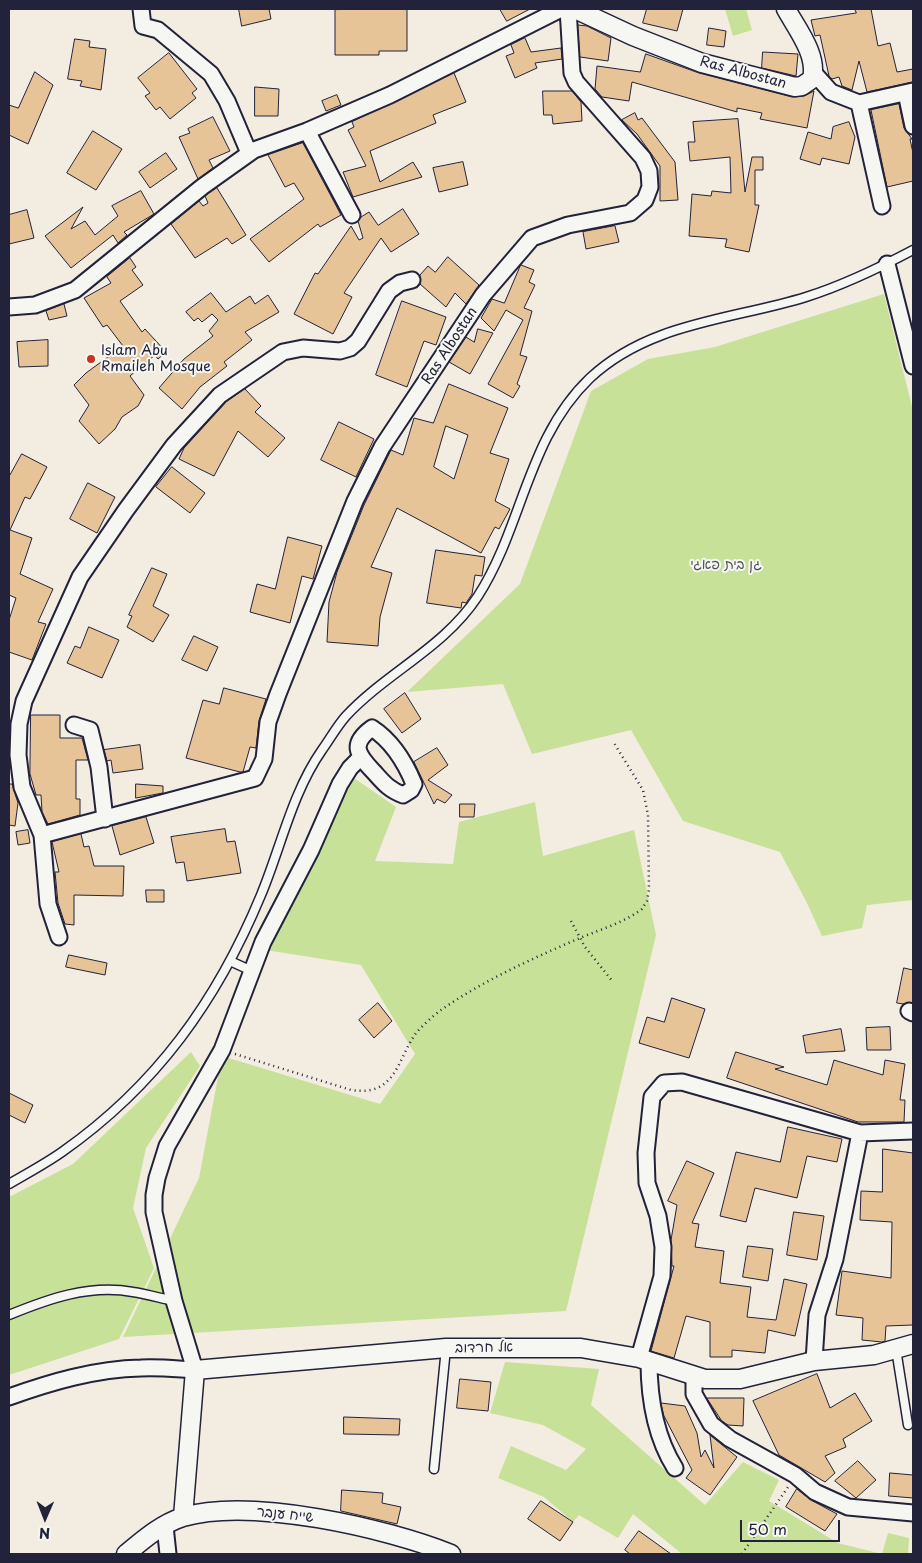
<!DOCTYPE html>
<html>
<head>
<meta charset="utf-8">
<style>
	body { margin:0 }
	#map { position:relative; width:922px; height:1563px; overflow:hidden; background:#f3ece0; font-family:"Playpen Sans",sans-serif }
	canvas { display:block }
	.frame { position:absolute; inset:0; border:10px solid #22223b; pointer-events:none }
	.north { position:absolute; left:20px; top:1493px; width:50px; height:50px; -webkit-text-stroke:4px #f6f6f2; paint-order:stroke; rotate:181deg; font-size:14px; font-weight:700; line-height:20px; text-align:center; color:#22223b }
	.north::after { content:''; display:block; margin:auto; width:18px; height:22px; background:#22223b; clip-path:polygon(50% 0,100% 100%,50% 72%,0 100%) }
	.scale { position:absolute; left:740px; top:1520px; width:100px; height:22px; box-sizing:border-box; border:2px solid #22223b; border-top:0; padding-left:6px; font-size:15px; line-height:18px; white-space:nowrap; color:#22223b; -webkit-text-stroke:4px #f6f6f2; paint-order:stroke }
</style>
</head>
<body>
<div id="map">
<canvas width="922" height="1563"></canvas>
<div class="frame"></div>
<div class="north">N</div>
<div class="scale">50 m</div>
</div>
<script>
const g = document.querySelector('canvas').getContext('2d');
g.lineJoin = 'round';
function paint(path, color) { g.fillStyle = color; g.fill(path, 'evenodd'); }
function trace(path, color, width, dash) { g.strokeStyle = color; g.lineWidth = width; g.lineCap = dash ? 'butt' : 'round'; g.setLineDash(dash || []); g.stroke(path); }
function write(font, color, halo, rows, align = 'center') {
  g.font = font + ' "Playpen Sans","Playpen Sans Hebrew",sans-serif'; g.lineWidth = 4; g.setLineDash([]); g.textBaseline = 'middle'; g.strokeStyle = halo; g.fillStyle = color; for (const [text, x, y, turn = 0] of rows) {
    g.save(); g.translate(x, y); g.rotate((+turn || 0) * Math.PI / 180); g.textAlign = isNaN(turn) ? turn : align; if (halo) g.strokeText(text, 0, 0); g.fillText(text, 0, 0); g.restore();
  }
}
paint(new Path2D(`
	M725,9H746L752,30L733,36Z
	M884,294L913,411V900L867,905L862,928L822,936L806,901L780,852L683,821L631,730L532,754L503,684L407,692L520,584L591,391L648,359L715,347Z
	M351,776L396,807L375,861L453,864L459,822L535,802L543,856L634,830L656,935L566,1311L123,1337L199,1178L222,1056L380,1104L415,1054L361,965L265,950Z
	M191,1052L200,1066L146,1148L133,1208L154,1268L119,1339L9,1375V1197L73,1164Z
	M505,1362L599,1369L591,1405L705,1505L743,1462L779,1480L769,1501L838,1543L882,1554L888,1533L909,1538L908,1554H682L633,1514L618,1538L579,1515L573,1522L544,1497L498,1478L511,1446L566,1470L586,1449L543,1425L490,1413Z`), '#c8e198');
const building = new Path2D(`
	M239,9H269L271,19L242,26Z
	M407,9V51H379V55H335V10Z
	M500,9H530L507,21Z
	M647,9H683L677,31L643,23Z
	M855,9H871L878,46L890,43L897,72L913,69V82L867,92L859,61L852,90L842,86L839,77L832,79L829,76L820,35L815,36L811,20L856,13Z
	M578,25L587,26L611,38L608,61L580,57Z
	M709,28L726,31L724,47L707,45Z
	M525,38L531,52L561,48L562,59L535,63L537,68L515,78L506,56L514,53L511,45Z
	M75,39L90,41L89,47L106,49L101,90L80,86L82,81L68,79Z
	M763,52L798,54L796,76L762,68Z
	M169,53L197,89L192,93L196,98L170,119L160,107L156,110L145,96L150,93L138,78Z
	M646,54L699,73L792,97L804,96L814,91L807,128L760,119L762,113L737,108V112L632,82L629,101L602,97L595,89L597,66L640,72Z
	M35,72L53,85L28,144L9,135V105L18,108Z
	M454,73L466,102L433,115L436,123L370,151L380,182L413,162L422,177L353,197L343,172L366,166L348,130L354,127L352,122Z
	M255,87L279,89L278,116H255Z
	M543,91H572L581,102L582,121L553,124L552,115H544Z
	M337,95L341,105L326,111L322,101Z
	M899,104L904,128L912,139H910L913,153V181L887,187L871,110Z
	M635,113L638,120L642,118L675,162L678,200L660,201V166L637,134L622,120Z
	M213,117L230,151L209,160L213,168L198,179L179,137L190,133L188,129Z
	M738,119L745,192L752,157H763V170H755V205H759L749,252L725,247L727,239L689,236L692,194L711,196L712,191L731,193L730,157L690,161L688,142H695L693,122Z
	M849,122L855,137L849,164L822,158L820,165L800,159L808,132L831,139L833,127Z
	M93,131L122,149L96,190L67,173Z
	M303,143L341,215L320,227L318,224L269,262L250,239L304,199L294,183L285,187L268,155Z
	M166,153L177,169L150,188L139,172Z
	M463,162L468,185L439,192L433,168Z
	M217,188L246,235L232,244L227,238L195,258L171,224L199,201L203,206L208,203L205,196Z
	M141,191L154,214L124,232L127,235L118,243L113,235L71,268L45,236L83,207L71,229L85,221L95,235L118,216L112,206Z
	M403,209L419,234L391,252L381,238L344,293L352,297L333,334L294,314L315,273L318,274L351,226L359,240L363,238L358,221L361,217L369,212L378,225Z
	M27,210L34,238L9,244V215Z
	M615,226L619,242L586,249L583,232Z
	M448,257L479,285L466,304L455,293L446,307L420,284V275L428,266L435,272Z
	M130,258L136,267L132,270L143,285L120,301L142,332L145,329L166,352L158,359L155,355L130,376L144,395L138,406L122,417L115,429L99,444L79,421L89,405L74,385L86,373L123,346L107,325L103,327L84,298L111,283L107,277Z
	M521,265L534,270L529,282L535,285L524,308L532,311L520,355L527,357L517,384L520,386L513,398L488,384L523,320L506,310L494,331L481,318L492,299L504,303Z
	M211,293L226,312L250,296L255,304L268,295L279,312L245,332L252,340L224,362L227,366L200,387L182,409L159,388L184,359L213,336L209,331L218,320L212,314L202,322L198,318L194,321L186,312Z
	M402,301L446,317L436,345L424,341L407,387L376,375Z
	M64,304L67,316L49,320L46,311Z
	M478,329L493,333L470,374L449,362L466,337L474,342Z
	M48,340V366L19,367L17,342Z
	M449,384L508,408L490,453L509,459L495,501L510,509L499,529L495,527L481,553L397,508L371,567L392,573L380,617L378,646L327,642L329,602L337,572L364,505L391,450L403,455L414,418L433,423ZM446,426L468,435L454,479L434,467Z
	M245,389L261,406L255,412L285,438L268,457L238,431L214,476L179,459L184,448L226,402Z
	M339,422L374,439L356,477L321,460Z
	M22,454L47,467L30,499L25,497L10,530L32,538L20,574L53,589L38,622L46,624L32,660L9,652V620L16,598L9,595V477Z
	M172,467L205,493L190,513L156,487Z
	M88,483L115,497L97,533L70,519Z
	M288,537L322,546L313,579L302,576L290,623L250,612L257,584L275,589Z
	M436,550L485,557L482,576L475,575L472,594L466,603L462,602L461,608L427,603Z
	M152,568L167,574L153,606L169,615L153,642L127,627L132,616L129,615Z
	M89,627L119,640L102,678L67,663L75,646L80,648Z
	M194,636L218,647L207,671L182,660Z
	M224,688L266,699L259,721L256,748L250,747L243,772H240L186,758L203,700L219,704Z
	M405,693L421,719L402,733L384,709Z
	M31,715H60V738H82L88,760H76V799H80V815L48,824L42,812L41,795H36L30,774Z
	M140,745L143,769L113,773L111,760L107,761L104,750Z
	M437,748L448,765L428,780L452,795L445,803L437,799L434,804L414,762Z
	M9,784H12L18,803L15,826L9,825Z
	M136,784L163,786V793L136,798Z
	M460,804H475L474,817H460Z
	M146,817L154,843L120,855L112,826Z
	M225,829L227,842L235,841L241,873L187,881L184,862L176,863L171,837Z
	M28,830L30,843L18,845L16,832Z
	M81,834L84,847L89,846L94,866H124L123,896L74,895V925L65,924L58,903L55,872H59L52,842Z
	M146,890H164V902H147Z
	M69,955L107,963L105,975L66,967Z
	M904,968L913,970V1003L903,1004L897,1003Z
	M672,998L705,1009L689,1058L639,1043L647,1017L664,1022Z
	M378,1003L392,1021L374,1038L359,1020Z
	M890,1027L891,1050H867L866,1028Z
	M841,1029L845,1051L806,1053L803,1036Z
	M736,1052L784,1067L775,1069L827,1085L834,1060L883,1075L885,1060L905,1064L900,1100H905L904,1122H858L727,1078Z
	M9,1093L33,1105L25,1123L9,1115Z
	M788,1127L842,1139L837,1162L807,1156L797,1198L755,1188L746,1222L720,1216L736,1152L780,1162Z
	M883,1149L913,1153V1325L886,1326L885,1341L882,1342L862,1340L863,1318L836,1315L842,1271L891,1278L892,1222L860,1220L861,1191L882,1192Z
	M687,1161L714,1173L692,1223L699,1224L695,1247L724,1251L720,1283L751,1287L747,1317L776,1320L784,1279L807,1284L795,1336L768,1330L765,1353L732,1350V1357H710V1322L686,1316L674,1358L651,1351L674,1266H672L671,1240L677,1205L668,1201Z
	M794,1212L824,1216L817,1260L787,1255Z
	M748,1246L773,1249L768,1281L743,1277Z
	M817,1374L830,1408L855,1393L872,1421L843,1439L846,1447L825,1456L835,1473L825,1482L779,1455L753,1401Z
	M460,1379L491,1382L488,1411L457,1408Z
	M707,1398H744L743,1426L728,1425L722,1421Z
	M661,1403L685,1406L697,1433L701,1457L705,1450L714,1468L710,1435L737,1457L710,1495L686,1478L692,1470L664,1416Z
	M344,1417L400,1419L399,1435L344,1434Z
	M858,1461L876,1480L856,1498L835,1481Z
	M890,1473L913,1475V1498L889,1496Z
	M797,1489L811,1500L837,1514L825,1531L786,1507Z
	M342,1490L383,1493L382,1503L401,1507L397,1524L341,1511Z
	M541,1501L573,1522L560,1541L528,1519Z
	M639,1531L671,1554H630L625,1550Z`);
paint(building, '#e6c498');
trace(building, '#22223b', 1);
const service = new Path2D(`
	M230,961L252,971
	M9,1184C26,1174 45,1164 62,1152C156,1086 217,1001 261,895C281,847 292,793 322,750C330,739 337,726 346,716C387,672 444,648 478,596C523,526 527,438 590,378C650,322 732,320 806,297C844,285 879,268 913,250
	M9,1315C48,1299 89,1284 133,1292C146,1294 160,1298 174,1301
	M896,1349L908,1425
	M434,1469L446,1348`);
const minor = new Path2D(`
	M141,9L143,26L158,30L211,74L227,101L249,153
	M814,73L831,92L859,103L882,206
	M906,93L913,126
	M859,103L913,91
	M307,131L352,215
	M887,264L913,366
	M9,307L35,305L75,290L202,187L254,150L307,131L390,95L561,9
	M74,725L90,730L99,767L105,819
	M372,728C392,741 405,762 414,784L411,790L403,795C388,789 384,783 373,771C357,754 350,744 372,728Z
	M42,835L255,778L264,759L268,722L278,694L355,501L382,447L483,295L532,238L568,225L630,213L645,200L650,187L649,171L643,158L576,82L572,73L568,9
	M59,937L48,904L42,835L22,787L18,755L19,724L24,701L80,577L126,510L174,445L220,395L283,352L303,348L340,351L350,348L358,341L389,291L400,283L412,280
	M909,1011L913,1013
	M639,1358L662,1276L663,1247L658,1216L647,1183L646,1153L652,1097L664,1083L682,1082L860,1133L913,1131
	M649,1361C649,1398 655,1436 675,1468
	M814,1361L817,1315L835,1259L860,1133
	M694,1376V1394L711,1424L730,1439L795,1475L815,1492L848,1507L913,1513
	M9,1397C51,1382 95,1369 141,1368C159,1367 177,1369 195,1370L174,1301L154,1212V1195L157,1178L167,1146L222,1050L263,942L311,850L340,784L350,768L360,758
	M165,1526L168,1554`);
const tertiary = new Path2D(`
	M575,9L633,36L702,63L795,87L802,86L812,79C818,55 797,29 786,9
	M183,1517L195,1370L446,1348H581L639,1358L705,1379H740L814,1361L874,1355L913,1344
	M126,1554C143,1540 161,1524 183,1517C251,1497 386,1528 451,1554`);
trace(service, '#22223b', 11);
trace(minor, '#22223b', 19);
trace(tertiary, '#22223b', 21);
trace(new Path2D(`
	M571,921L585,947L613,982
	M235,1054L351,1090C396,1097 397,1060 416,1033C423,1025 433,1016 441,1010C483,981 527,961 573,941C595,931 622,924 642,909L647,901L649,889L648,815L643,790L614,743
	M742,1554L788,1487`), '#22223b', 2.5, [1, 4]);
trace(service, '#f6f6f2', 8);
trace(minor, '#f6f6f2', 15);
trace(tertiary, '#f6f6f2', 18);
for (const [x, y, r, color] of [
	[91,359,5,"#c8321e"]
]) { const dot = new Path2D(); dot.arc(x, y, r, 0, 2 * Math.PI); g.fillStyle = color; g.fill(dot); trace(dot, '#f6f6f2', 2); }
write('14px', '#22223b', '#f6f6f2', [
	["Ras Albostan",743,73,15],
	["Ras Albostan",450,346,-57],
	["אל חרדוב",484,1348,-1],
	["שייח ענבר",285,1515,6]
]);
write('14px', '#22223b', '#f6f6f2', [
	["Islam Abu",101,351],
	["Rmaileh Mosque",101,367]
], 'left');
write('14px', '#4c5252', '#f6f6f2', [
	["גן בית פאגי",726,565]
]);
</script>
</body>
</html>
